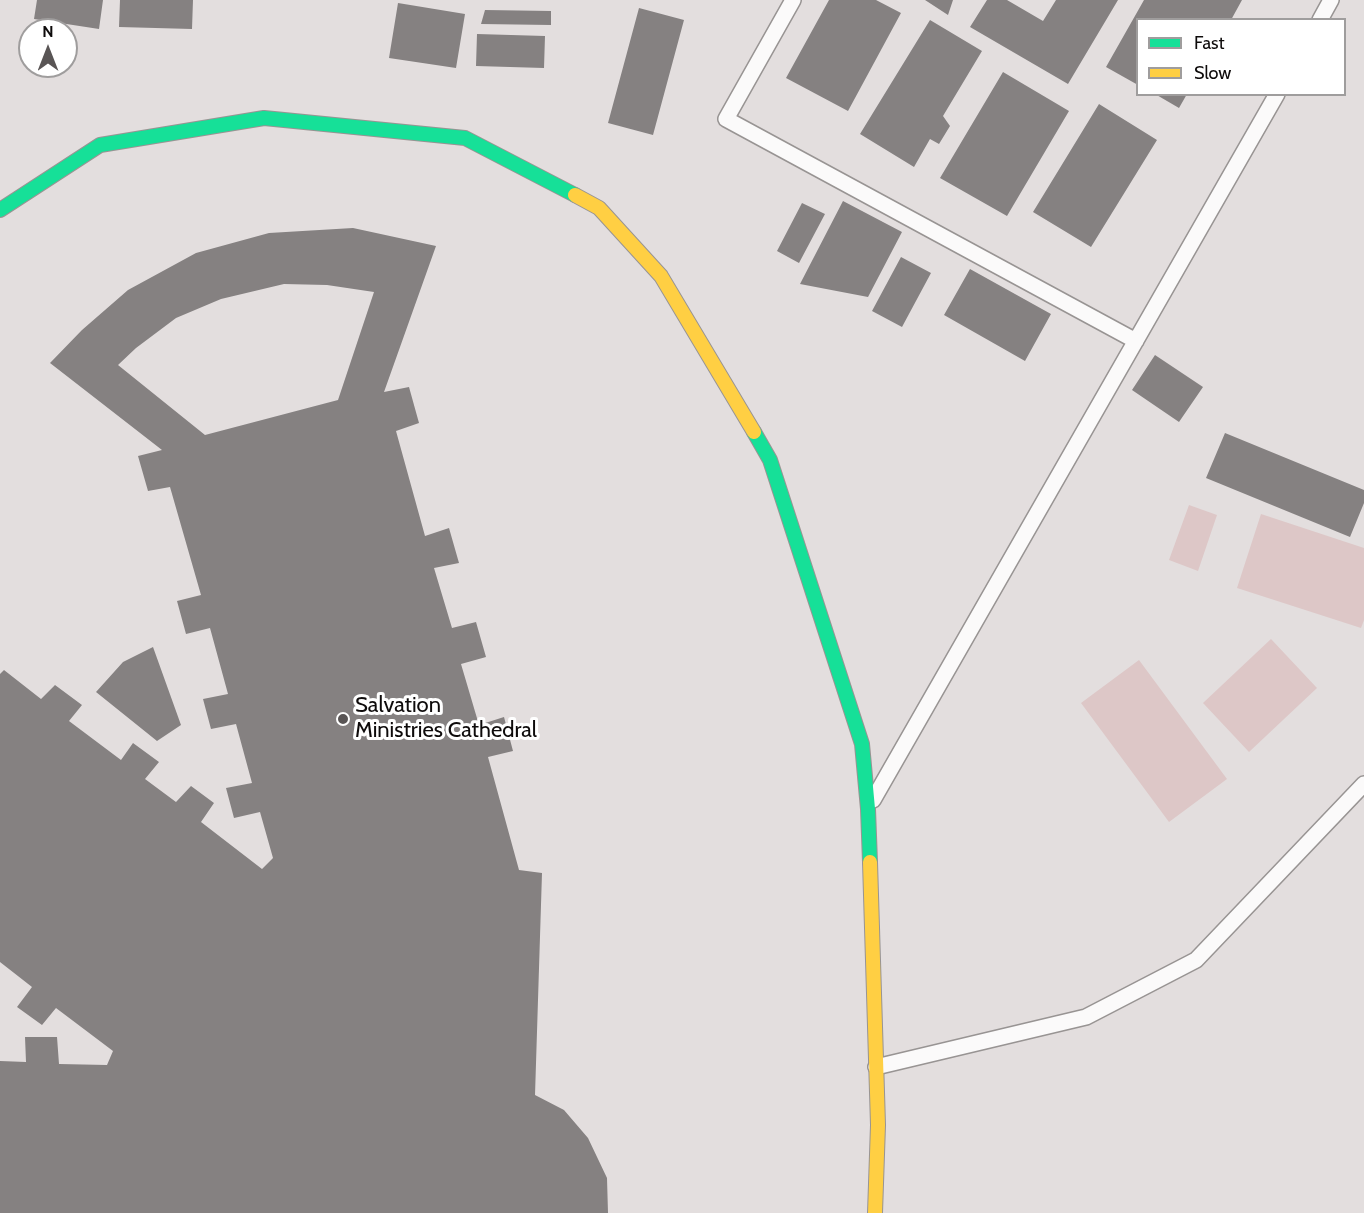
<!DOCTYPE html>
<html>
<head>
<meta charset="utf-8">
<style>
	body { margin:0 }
	#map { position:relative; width:1364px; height:1213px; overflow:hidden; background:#e3dede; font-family:Cabin,sans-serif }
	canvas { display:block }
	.legend { position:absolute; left:1136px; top:18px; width:210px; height:78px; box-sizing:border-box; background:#fff; border:2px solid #9f9d9d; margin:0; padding:8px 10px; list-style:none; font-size:18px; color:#0e0b0b }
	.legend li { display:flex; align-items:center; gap:12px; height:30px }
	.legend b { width:30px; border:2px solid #9f9d9d }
	.north { position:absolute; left:18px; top:18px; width:60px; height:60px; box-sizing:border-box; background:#fff; border:2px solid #9f9d9d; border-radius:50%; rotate:0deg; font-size:16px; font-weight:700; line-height:24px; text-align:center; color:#0e0b0b }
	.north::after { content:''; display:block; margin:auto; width:21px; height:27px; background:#595555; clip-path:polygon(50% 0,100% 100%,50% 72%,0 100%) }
</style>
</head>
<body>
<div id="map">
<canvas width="1364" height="1213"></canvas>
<ul class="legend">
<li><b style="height:8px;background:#16e098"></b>Fast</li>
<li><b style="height:8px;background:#ffcf43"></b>Slow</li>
</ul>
<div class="north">N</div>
</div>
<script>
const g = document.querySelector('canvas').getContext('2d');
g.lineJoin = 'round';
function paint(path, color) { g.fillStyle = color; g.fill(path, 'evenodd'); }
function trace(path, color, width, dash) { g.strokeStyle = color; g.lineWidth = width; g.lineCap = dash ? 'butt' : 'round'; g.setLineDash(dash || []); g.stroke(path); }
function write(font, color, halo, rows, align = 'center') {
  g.font = font + ' Cabin,sans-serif'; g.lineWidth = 6; g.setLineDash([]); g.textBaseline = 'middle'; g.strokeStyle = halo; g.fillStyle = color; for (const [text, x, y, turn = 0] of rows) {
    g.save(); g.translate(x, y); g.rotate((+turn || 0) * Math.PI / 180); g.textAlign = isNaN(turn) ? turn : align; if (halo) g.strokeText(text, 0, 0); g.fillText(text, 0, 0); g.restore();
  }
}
paint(new Path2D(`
	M1189,505L1217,515L1198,571L1169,560Z
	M1261,514L1364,548V620L1361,628L1237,588Z
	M1271,639L1317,688L1249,752L1203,703Z
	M1139,660L1227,779L1169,822L1081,703Z`), '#ddc7c7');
paint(new Path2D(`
	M37,0H103L99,29L34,19Z
	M120,0H193L192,29L119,27Z
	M829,0H876L901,13L848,111L786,78Z
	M925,0H953L948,15Z
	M987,0H1007L1043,21L1056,0H1118L1068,84L970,27Z
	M1144,0H1242L1231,20H1138V85L1106,67Z
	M398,3L465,14L456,68L389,58Z
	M639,8L684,20L653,135L608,123Z
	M485,10L551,11V25L481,24Z
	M930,20L982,51L943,116L950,126L939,144L930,139L914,167L860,134Z
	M477,34L545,36L544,68L476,66Z
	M1003,72L1069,111L1007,216L940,178Z
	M1155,94H1187L1179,108Z
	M1099,104L1157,140L1091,247L1033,212Z
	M843,201L902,232L868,297L800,284Z
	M802,203L825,214L799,263L777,251Z
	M353,228L436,246L384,392L409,387L419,423L396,431L425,536L449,528L459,563L434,568L452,628L476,622L486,657L461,664L479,725L504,717L513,751L488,757L519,870L542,873L535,1095L564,1110L588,1138L607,1178L608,1213H0V1061L26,1062L25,1037H57L59,1064L107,1065L113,1051L56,1008L42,1025L17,1007L32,987L0,962V674L4,670L41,699L55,685L82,705L69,721L121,760L133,743L159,762L145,779L176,802L191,786L214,803L201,822L262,869L273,858L260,812L234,818L226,788L252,783L236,724L211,729L203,699L228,694L210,628L186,634L177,601L201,595L170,487L148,491L138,456L162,450L50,363L82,330L128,290L196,253L269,233ZM284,284L327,285L374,292L338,400L205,435L118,365L136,348L176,318L221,299Z
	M901,257L931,273L902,327L872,311Z
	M970,269L1051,314L1025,361L944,315Z
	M1155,355L1203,387L1179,422L1132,390Z
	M1225,433L1364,490V503L1350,537L1206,478Z
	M153,647L181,725L157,741L96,692L123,662Z`), '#858181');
const lane = new Path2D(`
	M793,0L726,119L1136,341
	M1320,20L1331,0
	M873,800L1277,94
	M876,1067L1086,1017L1196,960L1364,784`);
const fast = new Path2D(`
	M0,210L100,145L264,118L465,138L575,195
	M754,432L770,460L862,744L868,809L870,862`);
const slow = new Path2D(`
	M575,195L599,208L661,276L754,432
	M870,862L878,1125L875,1213`);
trace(lane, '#989493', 18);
trace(fast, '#989493', 16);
trace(slow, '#989493', 16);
trace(lane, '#fbfafa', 15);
trace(fast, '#16e098', 14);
trace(slow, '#ffcf43', 14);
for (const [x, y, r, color] of [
	[343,719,6,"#595555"]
]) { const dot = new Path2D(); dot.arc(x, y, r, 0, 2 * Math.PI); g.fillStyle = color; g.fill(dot); trace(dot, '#fff', 2); }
write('22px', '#0e0b0b', '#fff', [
	["Salvation",355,706],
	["Ministries Cathedral",355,731]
], 'left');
</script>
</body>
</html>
